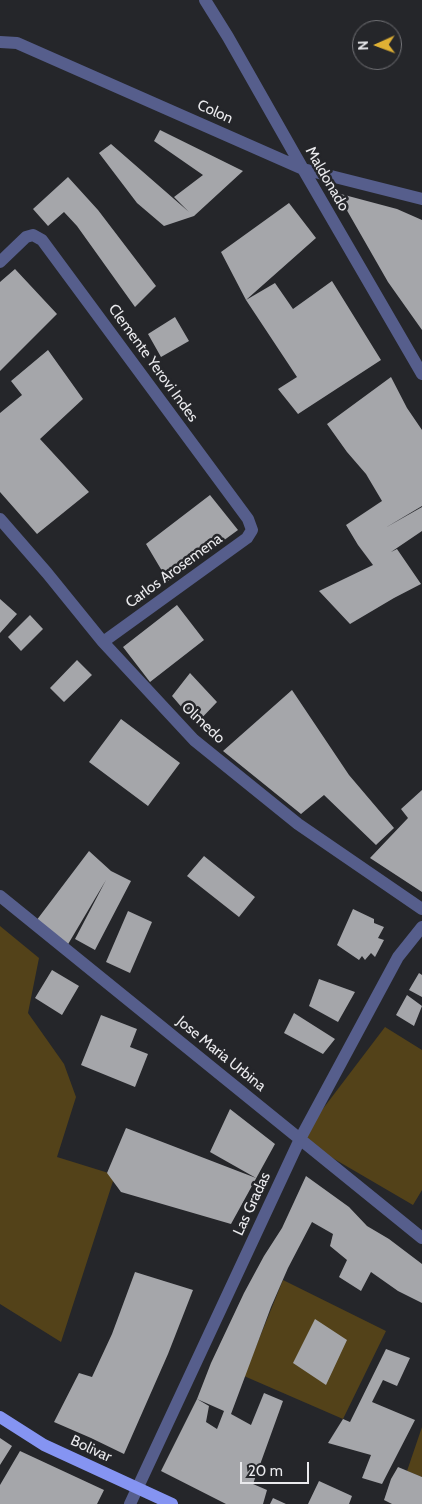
<!DOCTYPE html>
<html>
<head>
<meta charset="utf-8">
<style>
	body { margin:0 }
	#map { position:relative; width:422px; height:1504px; overflow:hidden; background:#25262a; font-family:Cabin,sans-serif }
	canvas { display:block }
	.north { position:absolute; left:352px; top:20px; width:50px; height:50px; box-sizing:border-box; background:#25262a; border:1px solid #747478; border-radius:50%; rotate:268deg; font-size:14px; font-weight:700; line-height:20px; text-align:center; color:#eaeaed }
	.north::after { content:''; display:block; margin:auto; width:18px; height:22px; background:#dfb034; clip-path:polygon(50% 0,100% 100%,50% 72%,0 100%) }
	.scale { position:absolute; left:240px; top:1462px; width:69px; height:22px; box-sizing:border-box; border:2px solid #eaeaed; border-top:0; padding-left:6px; font-size:15px; line-height:18px; white-space:nowrap; color:#eaeaed; -webkit-text-stroke:4px #25262a; paint-order:stroke }
</style>
</head>
<body>
<div id="map">
<canvas width="422" height="1504"></canvas>
<div class="north">N</div>
<div class="scale">20 m</div>
</div>
<script>
const g = document.querySelector('canvas').getContext('2d');
g.lineJoin = 'round';
function paint(path, color) { g.fillStyle = color; g.fill(path, 'evenodd'); }
function trace(path, color, width, dash) { g.strokeStyle = color; g.lineWidth = width; g.lineCap = dash ? 'butt' : 'round'; g.setLineDash(dash || []); g.stroke(path); }
function write(font, color, halo, rows, align = 'center') {
  g.font = font + ' Cabin,sans-serif'; g.lineWidth = 5; g.setLineDash([]); g.textBaseline = 'middle'; g.strokeStyle = halo; g.fillStyle = color; for (const [text, x, y, turn = 0] of rows) {
    g.save(); g.translate(x, y); g.rotate((+turn || 0) * Math.PI / 180); g.textAlign = isNaN(turn) ? turn : align; if (halo) g.strokeText(text, 0, 0); g.fillText(text, 0, 0); g.restore();
  }
}
paint(new Path2D(`
	M0,926L39,958L28,1013L64,1064L76,1097L57,1157L115,1175L61,1342L0,1304Z
	M385,1027L422,1050V1190L413,1205L300,1139Z
	M283,1280L386,1331L343,1419L244,1376Z
	M422,1427V1477L407,1471Z`), '#534219');
paint(new Path2D(`
	M160,130L243,171L194,216L164,226L137,203L99,153L111,144L189,212L174,197L203,175L154,141Z
	M68,177L98,210L156,286L135,307L77,226L64,212L48,226L33,209Z
	M337,193L397,209L422,220V330L388,282Z
	M289,203L316,238L246,300L275,283L293,309L332,281L381,360L298,414L278,389L297,377L246,300L221,252Z
	M15,269L57,314L0,371V282Z
	M175,317L189,341L161,357L148,334Z
	M48,350L83,399L40,439L89,492L37,534L0,492V413L22,395L11,381Z
	M391,377L407,408L422,430V506L385,528L422,507V531L391,552L397,549L421,584L394,598L350,624L319,591L373,565L358,545L346,525L382,501L366,474L347,452L327,424Z
	M210,495L238,530L168,581L146,544Z
	M0,599L17,614L0,633Z
	M177,605L204,640L150,682L123,647Z
	M30,615L43,629L21,651L8,637Z
	M77,660L92,675L64,702L50,688Z
	M190,673L217,702L196,724L172,696Z
	M292,690L349,775L394,828L376,845L324,795L301,814L223,751Z
	M121,719L180,763L148,806L89,762Z
	M422,790V892L370,858L408,818L401,809Z
	M89,851L111,871L131,881L95,950L75,939L106,880L67,946L36,921Z
	M204,856L255,897L239,917L187,876Z
	M353,909L374,919V923L384,927L378,938L384,940L375,957L371,953L365,960L362,956L359,960L337,945Z
	M128,911L152,922L130,973L106,962Z
	M52,970L79,986L62,1015L35,998Z
	M419,973L422,975V997L409,990Z
	M319,979L355,992L338,1022L309,1006Z
	M407,995L422,1006L414,1026L396,1015Z
	M294,1013L335,1039L323,1054L284,1033Z
	M101,1015L137,1029L130,1047L148,1054L135,1087L81,1065Z
	M230,1109L275,1144L231,1224L121,1192L107,1173L126,1128L256,1178L210,1152Z
	M306,1176L349,1207L367,1226L389,1239L422,1264V1303L398,1291L371,1272L361,1291L339,1277L347,1260L330,1246L333,1234L312,1222L288,1268L271,1307L231,1414L251,1425L264,1393L283,1401L253,1484L267,1490L263,1504H226L161,1471L197,1399L211,1363L244,1293L264,1256L282,1228ZM197,1399L224,1411L217,1429L206,1422L209,1406Z
	M135,1272L193,1290L168,1354L124,1454L91,1438L54,1422L79,1373L92,1377L112,1334Z
	M315,1319L347,1340L326,1385L293,1363Z
	M386,1349L410,1358L397,1386L383,1380L372,1402L415,1420L382,1484L362,1478L371,1455L328,1443L343,1419L350,1422Z
	M0,1438L12,1446L0,1465Z
	M20,1451L104,1490L97,1504H0V1485Z
	M398,1467L422,1477V1504H392L384,1500L391,1479Z
	M319,1481L352,1496L349,1504H308Z
	M273,1498L286,1504H270Z`), '#a5a6aa');
trace(new Path2D(`
	M205,0L228,37L303,169L422,374
	M0,42L17,43L303,169L422,199
	M0,262L26,237L33,235L42,240L248,519L252,530L247,538L103,642
	M0,519L47,573L103,642L194,740L298,824L422,909
	M0,896L422,1238
	M130,1504L300,1139L398,957L422,927`), '#565e8c', 12);
trace(new Path2D(`
	M0,1417L44,1445L172,1504`), '#8594f2', 12);
write('15px', '#eaeaed', '#25262a', [
	["Colon",215,112,24],
	["Maldonado",327,179,60],
	["Clemente Yerovi Indes",153,363,54],
	["Carlos Arosemena",174,571,-36],
	["Olmedo",203,723,43],
	["Jose Maria Urbina",221,1054,39],
	["Las Gradas",252,1204,-65],
	["Bolivar",91,1449,25]
]);
</script>
</body>
</html>
